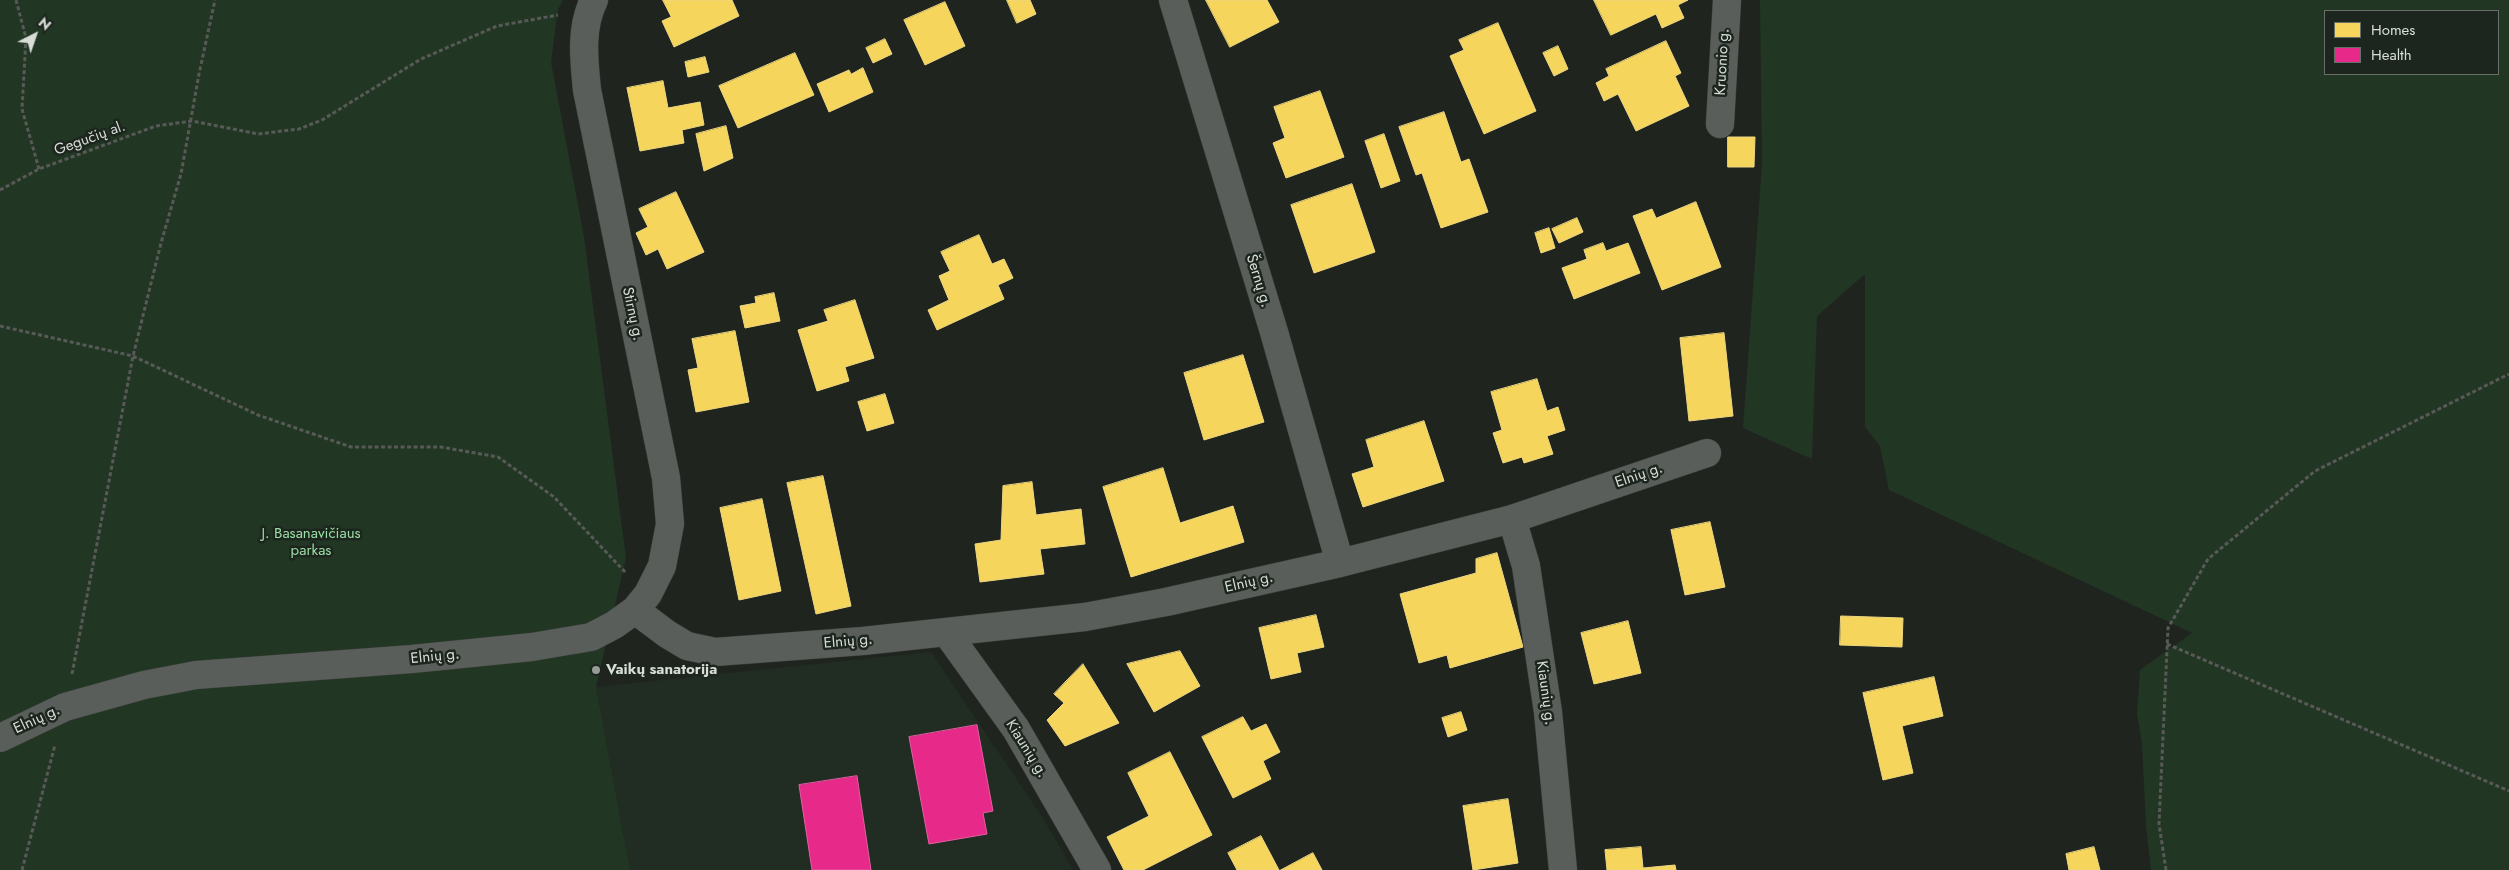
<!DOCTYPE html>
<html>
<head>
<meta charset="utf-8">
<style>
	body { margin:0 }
	#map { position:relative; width:2509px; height:870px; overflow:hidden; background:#1f241f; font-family:Jost,sans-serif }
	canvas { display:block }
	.legend { position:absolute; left:2324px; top:10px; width:175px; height:65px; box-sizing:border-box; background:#1d261e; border:1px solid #686f68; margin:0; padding:6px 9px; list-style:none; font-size:15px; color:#d8ddd8 }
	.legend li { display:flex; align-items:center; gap:10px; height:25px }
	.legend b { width:25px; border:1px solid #686f68 }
	.north { position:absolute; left:10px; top:10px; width:50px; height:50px; -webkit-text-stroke:4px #1d261e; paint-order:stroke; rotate:41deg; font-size:14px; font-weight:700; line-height:20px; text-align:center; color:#d8ddd8 }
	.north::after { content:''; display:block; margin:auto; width:18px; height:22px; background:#d8ddd8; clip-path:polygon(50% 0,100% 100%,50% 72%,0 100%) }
</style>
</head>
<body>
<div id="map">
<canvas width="2509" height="870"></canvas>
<ul class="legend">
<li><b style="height:14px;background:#f6d55c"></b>Homes</li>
<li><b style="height:14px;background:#e7298a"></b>Health</li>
</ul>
<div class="north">N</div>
</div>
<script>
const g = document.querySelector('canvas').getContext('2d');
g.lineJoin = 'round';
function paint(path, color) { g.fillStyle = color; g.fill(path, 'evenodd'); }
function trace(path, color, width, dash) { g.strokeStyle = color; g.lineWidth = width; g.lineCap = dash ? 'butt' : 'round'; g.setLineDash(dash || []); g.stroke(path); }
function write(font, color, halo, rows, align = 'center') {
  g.font = font + ' Jost,sans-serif'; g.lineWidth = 5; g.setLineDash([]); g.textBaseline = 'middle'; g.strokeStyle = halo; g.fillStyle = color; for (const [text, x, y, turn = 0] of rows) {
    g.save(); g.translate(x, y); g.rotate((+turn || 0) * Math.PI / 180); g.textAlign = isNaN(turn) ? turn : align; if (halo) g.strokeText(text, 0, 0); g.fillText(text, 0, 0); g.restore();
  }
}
paint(new Path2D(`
	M931,652L1044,820L1073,870H630L596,687Z`), '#212d22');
paint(new Path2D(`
	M0,0H563L558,9L551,62L584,237L626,558L596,687L630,870H0Z
	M1760,0H2509V870H2151L2146,826L2142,743L2137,714L2140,670L2192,633L1889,490L1880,446L1865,427V274L1817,316L1812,459L1743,428L1762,164ZM2498,11V74H2325V11Z`), '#223624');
const homes = new Path2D(`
	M663,0H732L739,16L674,47L662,21L671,17Z
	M1007,0H1030L1036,14L1017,23Z
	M1206,0H1267L1279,22L1230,47Z
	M1594,0H1688L1678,5L1684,18L1662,28L1656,14L1611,35Z
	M945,2L965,46L925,65L904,20Z
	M1498,23L1536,111L1484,134L1450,56L1464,50L1459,40Z
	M885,39L892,54L873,63L866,48Z
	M1666,41L1681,73L1675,76L1689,106L1636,131L1618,94L1604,101L1596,83L1609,76L1606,69Z
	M1558,46L1568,69L1554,76L1543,53Z
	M795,53L814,95L738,128L719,86Z
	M705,57L709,72L688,77L685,62Z
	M863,68L873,92L829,112L817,84L849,70L851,74Z
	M663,81L668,108L700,102L704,125L682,130L684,143L640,151L627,88Z
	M1320,91L1344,157L1286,178L1273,143L1285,138L1274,107Z
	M1444,112L1461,162L1469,159L1488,212L1441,228L1422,173L1416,175L1399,127Z
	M726,126L733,158L704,171L696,134Z
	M1384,134L1400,181L1381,188L1365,141Z
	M1728,137H1755L1754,167H1728Z
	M1352,184L1375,252L1314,273L1291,205Z
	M676,192L704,252L667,269L658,249L646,255L636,233L648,227L639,209Z
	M1696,202L1721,267L1662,290L1633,216L1652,209L1656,218Z
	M1577,218L1583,232L1559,243L1552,229Z
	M1549,228L1555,248L1541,253L1535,233Z
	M979,235L992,264L1004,259L1013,278L998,285L1004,299L937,330L928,310L949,300L939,276L950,271L941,252Z
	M1603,243L1606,251L1628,243L1640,273L1574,299L1562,268L1587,259L1584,250Z
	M774,293L780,321L745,328L740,306L756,303L755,297Z
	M855,300L874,358L845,367L849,381L817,391L798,330L828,321L824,310Z
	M735,331L749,402L696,412L688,370L698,368L692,339Z
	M1724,333L1733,416L1689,421L1680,338Z
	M1243,355L1264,422L1204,440L1184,373Z
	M1537,379L1547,411L1558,407L1565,430L1547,436L1553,454L1524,463L1522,457L1503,463L1493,433L1502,430L1491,392Z
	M885,394L894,423L867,431L858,402Z
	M1424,421L1444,481L1363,507L1352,474L1374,467L1366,440Z
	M1163,468L1180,523L1233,506L1244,542L1131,577L1103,487Z
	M823,476L851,606L816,614L787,483Z
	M1032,482L1036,515L1081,509L1085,544L1040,549L1044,574L980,582L975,544L1001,540L1003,486Z
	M762,499L781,591L739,600L720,508Z
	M1710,522L1725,587L1685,595L1671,530Z
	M1497,553L1523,647L1450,668L1447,655L1419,663L1400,594L1476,573V559Z
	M1316,615L1324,647L1297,653L1301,672L1271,679L1259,628Z
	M1841,616L1903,618L1902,647L1840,645Z
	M1628,621L1641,673L1594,684L1581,633Z
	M1180,651L1200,686L1154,712L1127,664Z
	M1083,664L1119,723L1065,746L1047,720L1064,703L1054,694Z
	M1934,677L1943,716L1902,726L1913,773L1883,780L1863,693Z
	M1461,712L1467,730L1448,737L1442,718Z
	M1243,717L1251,731L1266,724L1280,752L1263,761L1271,779L1233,798L1202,737Z
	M1170,752L1212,835L1143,870H1124L1107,837L1149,816L1128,773Z
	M1508,799L1518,863L1473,870L1463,806Z
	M1261,836L1279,870H1237L1228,853Z
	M1641,847L1643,868L1675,865L1676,870H1607L1605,850Z
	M2094,847L2100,870H2069L2066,854Z
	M1313,853L1322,870H1281Z`);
paint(homes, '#f6d55c');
trace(homes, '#edd781', 1);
const health = new Path2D(`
	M977,725L993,811L983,813L987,834L929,844L909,737Z
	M857,776L871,870H812L799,785Z`);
paint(health, '#e7298a');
trace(health, '#e25fa1', 1);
const street = new Path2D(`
	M1173,0L1274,332L1340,563
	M1720,124L1727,0
	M1512,519L1526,566L1548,712L1563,870
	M635,610L667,634L687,646L715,652L863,641L1085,617L1166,602L1340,563L1512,519L1707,453
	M947,633L1016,729L1097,870`);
const secondary = new Path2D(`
	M0,738L65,707L144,685L196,675L412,659L532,647L591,637L614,625L635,610L648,594L662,566L670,524L666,478L587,90C584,60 580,28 594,0`);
trace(street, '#3a3f3a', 29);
trace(secondary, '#3a3f3a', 29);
trace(new Path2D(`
	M16,0L26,38L22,109L39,169
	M0,190L39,169L156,126L192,121L258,134L299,129L322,120L421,59L497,26L558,15
	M0,326L133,356L258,415L351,447H441L498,457L554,497L626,573
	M2167,644L2509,791
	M72,674L133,356L161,243L181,174L199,74L215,0
	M22,870L55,745
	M2166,870L2159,824L2168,628L2208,559L2315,471L2509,374`), '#575a57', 3, [4, 2.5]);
trace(street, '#5a5e5a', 28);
trace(secondary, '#5a5e5a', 28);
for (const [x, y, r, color] of [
	[596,670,5,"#979c97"]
]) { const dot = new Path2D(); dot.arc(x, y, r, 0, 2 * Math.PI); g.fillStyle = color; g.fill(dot); trace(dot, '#1d261e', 2); }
write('15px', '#d8ddd8', '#1d261e', [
	["Kruonio g.",1723,62,-87],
	["Gegučių al.",90,139,-20],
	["Šernų g.",1258,281,73],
	["Stirnų g.",632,314,78],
	["Elnių g.",1639,476,-19],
	["Elnių g.",1249,583,-13],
	["Elnių g.",848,642,-5],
	["Elnių g.",435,657,-6],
	["Kiaunių g.",1545,693,82],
	["Elnių g.",37,720,-25],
	["Kiaunių g.",1026,749,58]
]);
write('15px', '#9adda4', '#1d261e', [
	["J. Basanavičiaus",311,534],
	["parkas",311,551]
]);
write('bold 15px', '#d8ddd8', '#1d261e', [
	["Vaikų sanatorija",606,670]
], 'left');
</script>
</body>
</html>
